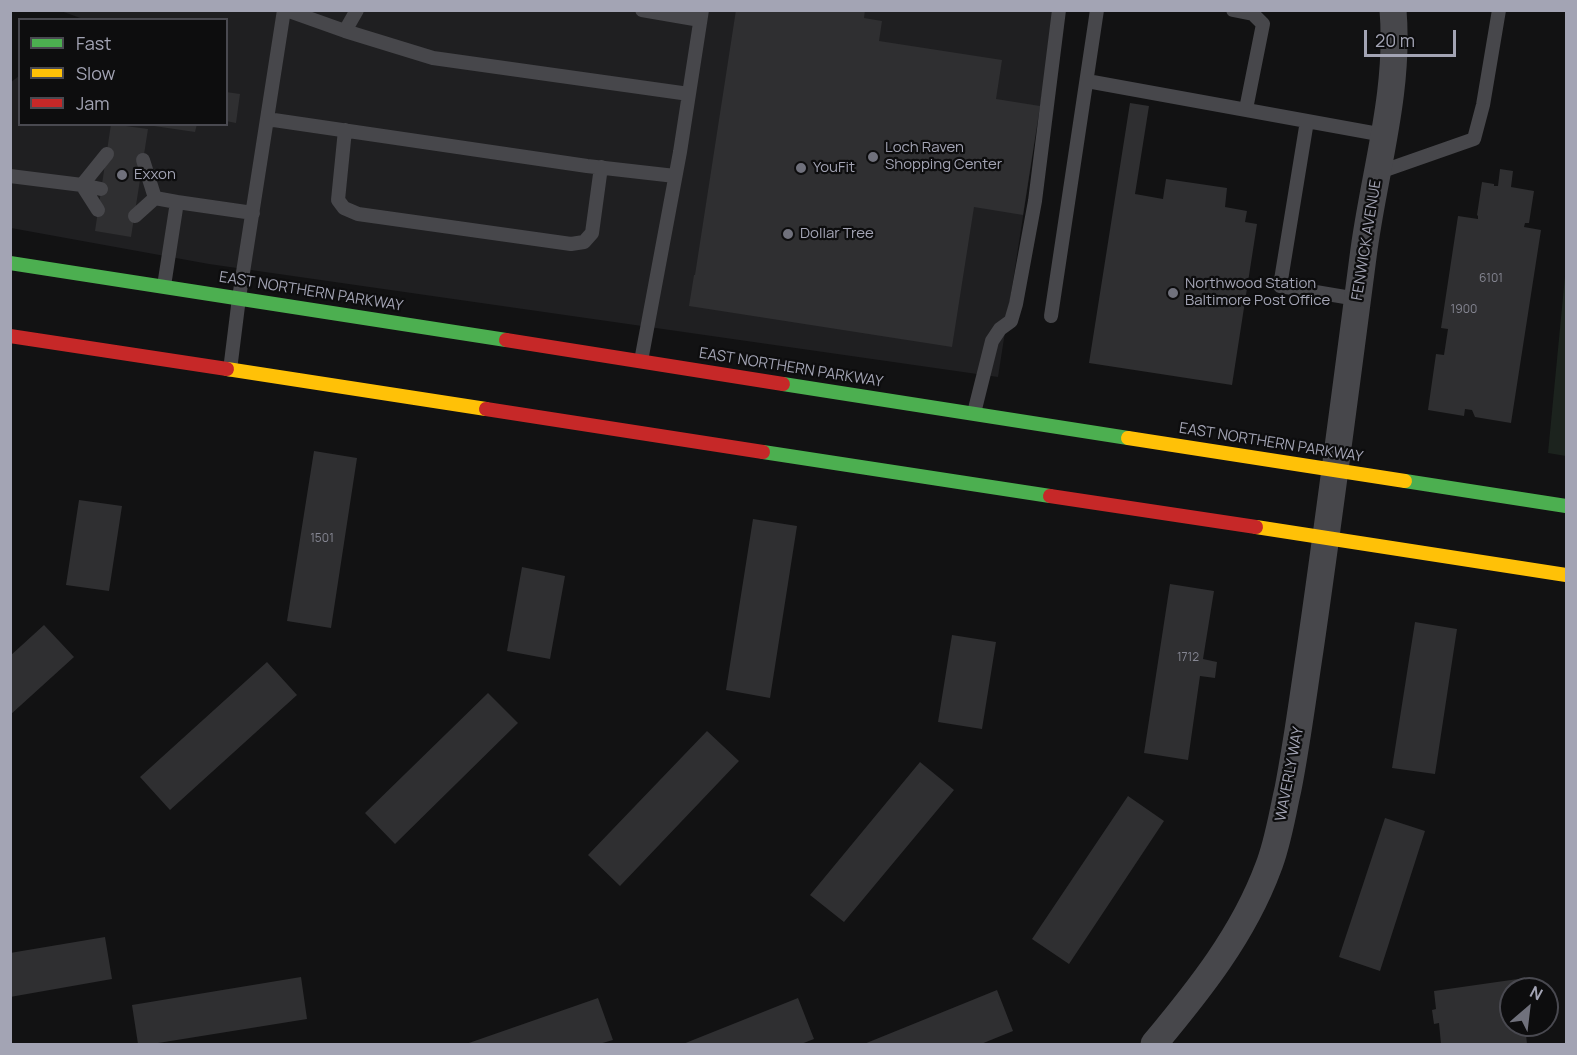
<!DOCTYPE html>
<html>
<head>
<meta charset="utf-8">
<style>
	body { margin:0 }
	#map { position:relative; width:1577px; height:1055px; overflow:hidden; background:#121213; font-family:Manrope,sans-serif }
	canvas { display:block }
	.frame { position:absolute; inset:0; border:12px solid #a3a4b4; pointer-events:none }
	.legend { position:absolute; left:18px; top:18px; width:210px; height:108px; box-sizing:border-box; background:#0d0d0e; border:2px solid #494950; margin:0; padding:8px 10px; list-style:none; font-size:18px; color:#a3a4b4 }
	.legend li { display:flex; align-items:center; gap:12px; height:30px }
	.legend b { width:30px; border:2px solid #494950 }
	.north { position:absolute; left:1499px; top:977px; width:60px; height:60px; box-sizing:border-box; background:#0d0d0e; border:2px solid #494950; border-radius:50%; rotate:28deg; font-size:16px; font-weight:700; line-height:24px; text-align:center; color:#a3a4b4 }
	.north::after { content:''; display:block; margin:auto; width:21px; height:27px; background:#70717c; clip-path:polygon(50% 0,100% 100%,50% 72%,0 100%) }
	.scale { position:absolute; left:1364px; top:30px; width:92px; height:27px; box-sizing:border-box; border:3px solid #a3a4b4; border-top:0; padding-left:8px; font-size:18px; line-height:21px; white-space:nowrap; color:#a3a4b4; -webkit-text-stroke:4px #0d0d0e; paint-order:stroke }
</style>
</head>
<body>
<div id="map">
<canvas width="1577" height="1055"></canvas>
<div class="frame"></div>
<ul class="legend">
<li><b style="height:8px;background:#4caf50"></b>Fast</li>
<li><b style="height:8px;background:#ffc107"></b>Slow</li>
<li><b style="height:8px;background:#c62828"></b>Jam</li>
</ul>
<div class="north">N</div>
<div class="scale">20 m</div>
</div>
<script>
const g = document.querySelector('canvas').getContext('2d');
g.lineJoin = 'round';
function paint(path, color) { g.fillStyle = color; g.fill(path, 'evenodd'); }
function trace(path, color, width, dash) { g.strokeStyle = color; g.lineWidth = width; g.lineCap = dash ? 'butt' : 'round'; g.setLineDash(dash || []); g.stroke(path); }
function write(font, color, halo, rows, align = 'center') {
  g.font = font + ' Manrope,sans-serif'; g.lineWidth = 4.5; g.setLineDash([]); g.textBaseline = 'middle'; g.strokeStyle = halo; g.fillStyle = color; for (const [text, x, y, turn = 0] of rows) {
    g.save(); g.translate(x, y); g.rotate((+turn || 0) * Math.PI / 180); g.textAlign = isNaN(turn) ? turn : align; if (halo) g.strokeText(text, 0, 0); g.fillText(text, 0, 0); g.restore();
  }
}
paint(new Path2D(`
	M61,11H1055L998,377L209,264L11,228V82L19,76L20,124H226V20L83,19Z`), '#1f1f21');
paint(new Path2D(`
	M1566,266V456L1548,453Z`), '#1c231e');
paint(new Path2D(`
	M736,10H865L864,18L882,21L879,41L1002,60L996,99L1040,106L1023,215L974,207L952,347L689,306L694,275H695Z
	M226,92L240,94L236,123L226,121Z
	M1130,103L1149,106L1135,194L1163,199L1166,179L1227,188L1225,207L1247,211L1245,222L1257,224L1232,385L1089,363Z
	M111,124L148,129L131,237L95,231Z
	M154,124H197L195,132L154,126Z
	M1500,169L1513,171L1511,187L1534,191L1529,223H1525L1524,227L1541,230L1511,423L1475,417L1472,410L1465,409L1464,416L1428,410L1436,354L1444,355L1448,329L1441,328L1458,216L1478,219V216L1477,215L1482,182L1494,184V186H1498Z
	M314,451L357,458L331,628L287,621Z
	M79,500L122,506L109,591L66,585Z
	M753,519L797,526L770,698L726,690Z
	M522,567L565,576L550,659L507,651Z
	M1170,584L1214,591L1203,659L1217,662L1215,678L1200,676L1188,760L1144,753Z
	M1415,622L1457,629L1435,774L1392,768Z
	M44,625L74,657L10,715V656Z
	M952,635L996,642L982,729L938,722Z
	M267,662L297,695L170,810L140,777Z
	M488,693L518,723L395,844L365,813Z
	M707,731L739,761L620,886L588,855Z
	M920,762L954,790L844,922L810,895Z
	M1128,796L1164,821L1069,964L1032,939Z
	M1385,818L1425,831L1380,971L1339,957Z
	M105,937L112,979L10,997V953Z
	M301,977L307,1019L152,1044H138L132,1005Z
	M1518,979L1520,989H1511V1025H1525L1527,1044H1441L1439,1023L1434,1024L1432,1010L1436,1009L1434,991Z
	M997,990L1013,1031L981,1044H864Z
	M598,998L613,1040L599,1044H466Z
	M798,998L814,1039L801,1044H683Z`), '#2f2f31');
trace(new Path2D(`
	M286,10L345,31L357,10
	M642,10L700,20
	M1233,10L1253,14L1263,24L1246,109
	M345,31L433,58L689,94
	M1087,81L1384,135
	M267,119L587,166L675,176
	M1307,121L1280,286L1357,299
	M345,130L338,200L344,208L358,214L571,244L584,242L592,233L601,167
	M143,160L155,198L177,202
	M1377,173L1474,139L1483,105L1499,10
	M10,176L82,185L107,154
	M82,185L98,210
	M82,185L101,189
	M135,216L155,198
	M164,286L177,202L253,213
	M1051,316L1097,10
	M641,361L680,152L702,10
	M230,370L239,298L284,10
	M974,413L992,341L1000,329L1011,321L1016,304L1035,201L1059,10`), '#47474b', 14);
trace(new Path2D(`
	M1154,1044C1199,990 1243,935 1268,868C1278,843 1282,815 1288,789C1297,743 1303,696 1310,650C1329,519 1346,388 1363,257C1373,176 1400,94 1393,10`), '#47474b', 27);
trace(new Path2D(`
	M10,263L506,340
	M783,384L1128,438
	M763,452L1050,496
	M1405,481L1566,506`), '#4caf50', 14);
trace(new Path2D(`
	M227,369L486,409
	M1128,438L1405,481
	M1256,527L1566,575`), '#ffc107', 14);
trace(new Path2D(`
	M10,336L227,369
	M506,340L783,384
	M486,409L763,452
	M1050,496L1256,527`), '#c62828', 14);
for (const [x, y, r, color] of [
	[873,157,6,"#70717c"],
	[801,168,6,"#70717c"],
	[122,175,6,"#70717c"],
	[788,234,6,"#70717c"],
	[1173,293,6,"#70717c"]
]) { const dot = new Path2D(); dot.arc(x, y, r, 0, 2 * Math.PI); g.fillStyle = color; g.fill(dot); trace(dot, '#0d0d0e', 2); }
write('12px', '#868793', null, [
	["6101",1491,279],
	["1900",1464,310],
	["1501",322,539],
	["1712",1188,658]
]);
write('15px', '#a3a4b4', '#0d0d0e', [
	["Loch Raven",885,148],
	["Shopping Center",885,165],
	["YouFit",813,168],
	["Exxon",134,175],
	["Dollar Tree",800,234],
	["Northwood Station",1185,284],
	["Baltimore Post Office",1185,301]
], 'left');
write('15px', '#a3a4b4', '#0d0d0e', [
	["FENWICK AVENUE",1367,240,-81],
	["EAST NORTHERN PARKWAY",311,292,9],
	["EAST NORTHERN PARKWAY",791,368,9],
	["EAST NORTHERN PARKWAY",1271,443,9],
	["WAVERLY WAY",1290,774,-79]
]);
</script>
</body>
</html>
